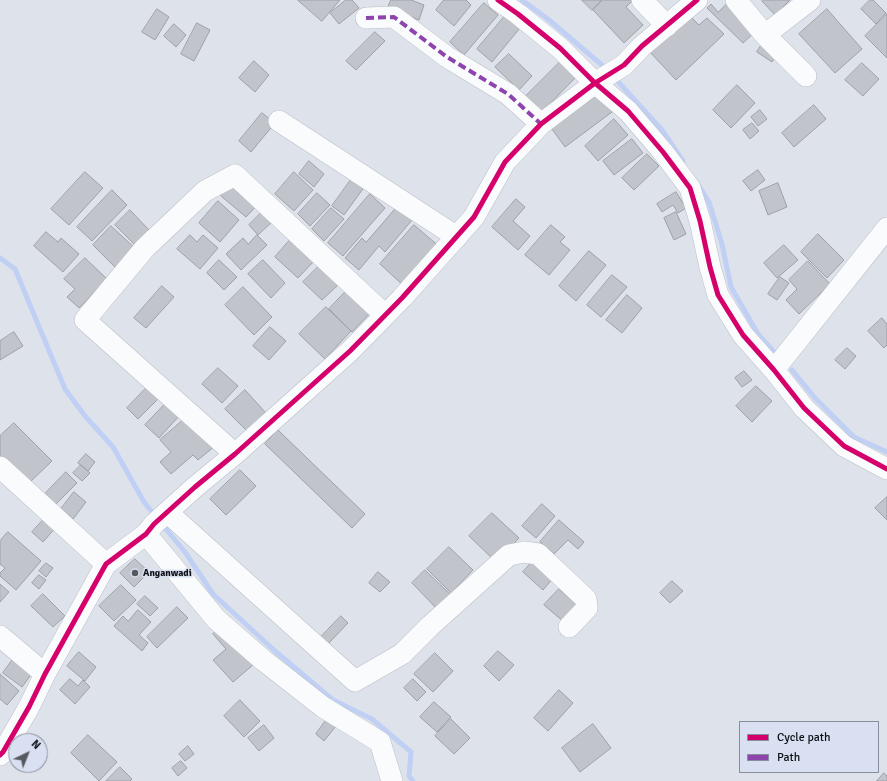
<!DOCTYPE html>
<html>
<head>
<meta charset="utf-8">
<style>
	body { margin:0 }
	#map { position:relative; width:887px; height:781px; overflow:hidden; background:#dee2eb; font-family:Signika,sans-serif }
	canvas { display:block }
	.legend { position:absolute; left:739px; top:721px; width:140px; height:52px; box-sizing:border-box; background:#d8e0f1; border:1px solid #878d99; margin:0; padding:5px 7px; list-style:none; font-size:12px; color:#0d1015 }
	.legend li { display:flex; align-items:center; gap:8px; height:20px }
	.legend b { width:20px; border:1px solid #878d99 }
	.north { position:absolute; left:8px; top:733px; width:40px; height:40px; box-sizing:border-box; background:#d8e0f1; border:1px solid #878d99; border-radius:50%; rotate:43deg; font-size:11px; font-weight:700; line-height:16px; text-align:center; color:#0d1015 }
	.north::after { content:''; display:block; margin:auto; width:14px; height:18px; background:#565a60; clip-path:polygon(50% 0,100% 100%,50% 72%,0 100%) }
</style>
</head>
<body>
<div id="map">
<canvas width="887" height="781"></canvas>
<ul class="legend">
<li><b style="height:5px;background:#d6006c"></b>Cycle path</li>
<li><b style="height:5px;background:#8e44ad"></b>Path</li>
</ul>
<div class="north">N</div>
</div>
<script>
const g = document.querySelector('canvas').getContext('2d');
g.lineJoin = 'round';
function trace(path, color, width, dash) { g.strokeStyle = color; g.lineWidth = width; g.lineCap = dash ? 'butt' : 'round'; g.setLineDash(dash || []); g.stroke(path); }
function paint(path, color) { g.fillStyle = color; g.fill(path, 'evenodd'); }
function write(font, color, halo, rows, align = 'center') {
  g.font = font + ' Signika,sans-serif'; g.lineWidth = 3; g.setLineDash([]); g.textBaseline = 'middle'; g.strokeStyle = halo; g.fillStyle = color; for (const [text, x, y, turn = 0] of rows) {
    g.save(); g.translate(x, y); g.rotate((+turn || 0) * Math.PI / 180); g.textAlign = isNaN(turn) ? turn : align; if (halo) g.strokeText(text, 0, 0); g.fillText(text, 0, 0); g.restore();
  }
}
trace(new Path2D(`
	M522,0L549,20L602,65L607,71
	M613,76L662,130L683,161
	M699,186L709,202L722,244L731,287L758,334L774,352
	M0,258L15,269L65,389L85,416L113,447L144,502L156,517
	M792,370L815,398L854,437L887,452
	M161,523L185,552L213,594L275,651L333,700L372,719L411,752L409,776L413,781`), '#c0d0f4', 5);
const building = new Path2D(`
	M298,0H340L322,21Z
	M346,0H352L359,8L339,24L330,13Z
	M391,0H411L424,5L419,20L388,8Z
	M444,0H466L471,5L454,26L436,10Z
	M582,0H602L592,10Z
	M603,0H633L626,7L643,25L624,43L593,10Z
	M763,0H790L775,15L762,1Z
	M870,0H873L886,13L876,24L861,9Z
	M729,2L757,30L743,43L707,8L711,4L718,12Z
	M484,3L498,15L464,55L450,42Z
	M157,9L169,17L155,40L142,32Z
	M827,9L862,49L835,73L799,34Z
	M688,14L699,25L707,18L724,34L676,80L649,51Z
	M887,14V58L865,36Z
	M505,16L520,28L492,62L477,49Z
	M197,23L210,30L194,61L181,54Z
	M174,24L186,35L176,47L164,36Z
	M375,32L385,41L356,70L346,61Z
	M764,41L779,51L772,62L757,52Z
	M509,54L532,76L519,90L495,67Z
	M562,60L578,75L542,112L526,96Z
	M254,61L269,75L255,92L239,78Z
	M862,63L879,79L863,96L845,80Z
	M737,85L755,103L731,128L713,110Z
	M599,94L612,112L565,147L552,129Z
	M814,105L826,119L794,147L782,133Z
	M760,110L767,119L758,126L751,117Z
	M262,113L275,123L251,152L239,141Z
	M614,119L628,135L598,161L585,146Z
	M752,123L759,131L750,139L743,130Z
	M632,139L643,153L614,175L603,161Z
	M647,154L659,166L634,190L622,178Z
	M309,161L324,174L314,187L299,174Z
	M758,170L765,180L751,191L743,181Z
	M85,172L103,188L69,225L51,209Z
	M294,172L313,190L294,211L275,194Z
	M353,177L365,186L344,215L332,206Z
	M235,180L260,202L246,217L221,196Z
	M778,183L787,207L768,215L759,191Z
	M112,190L127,205L92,241L77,227Z
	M676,192L686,208L678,213L673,205L662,212L657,204Z
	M317,193L330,205L310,226L298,214Z
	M370,194L385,208L343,256L328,243Z
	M516,199L525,207L513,221L530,236L518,250L492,227Z
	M218,201L239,220L220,242L199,223Z
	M397,207L412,220L385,252L379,246L359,270L345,258L362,238L366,242Z
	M331,208L344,219L324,241L312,229Z
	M130,210L149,230L135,245L115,225Z
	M264,210L274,220L258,235L249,225Z
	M676,212L686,234L674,240L664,218Z
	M414,225L441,248L406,288L380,264Z
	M551,225L565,237L560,242L570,250L549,275L525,255Z
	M111,226L137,250L118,270L93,245Z
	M46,232L58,242L61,238L79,254L63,272L34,246Z
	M818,234L844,260L827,278L801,252Z
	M190,235L197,242L203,235L218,248L200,269L177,249Z
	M257,235L267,245L241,270L226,254L243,238L248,244Z
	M290,240L314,261L298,278L275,257Z
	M784,245L798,260L777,278L764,263Z
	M589,251L606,265L576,301L559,286Z
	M85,258L107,279L79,308L67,297L75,289L64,279Z
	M219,260L237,277L224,290L207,273Z
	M263,260L285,283L271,298L248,274Z
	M808,261L830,284L799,314L786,300L797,289L789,280Z
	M319,266L338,285L322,300L303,282Z
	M612,275L627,287L601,317L587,305Z
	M780,277L789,283L777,300L768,294Z
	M162,286L174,297L146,328L134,318Z
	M243,287L272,317L254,335L225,305Z
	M350,287L373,310L352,332L329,309Z
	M627,295L642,308L622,333L606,320Z
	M326,307L351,331L325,359L299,334Z
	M882,318L887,324V345L884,348L868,331Z
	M270,327L286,341L269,360L253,346Z
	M14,332L23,346L0,360V341Z
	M847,348L856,356L845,369L835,360Z
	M218,368L238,386L222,403L202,384Z
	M744,371L752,380L742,387L735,378Z
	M151,383L163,394L138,419L127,408Z
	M756,386L772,401L752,422L736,406Z
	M245,390L266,413L247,431L225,409Z
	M168,401L181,414L159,438L145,425Z
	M188,416L215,446L198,460L193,455L171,474L160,462L171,452L160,440Z
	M14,423L52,461L28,484L0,456V436Z
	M278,430L365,514L352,528L265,444Z
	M86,454L95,462L88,471L78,463Z
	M81,465L90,473L82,481L73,473Z
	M240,470L256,486L226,515L210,499Z
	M66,472L77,483L54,506L43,496Z
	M74,492L86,502L73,519L61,509Z
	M887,497V520L875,508Z
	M542,504L555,516L536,538L522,526Z
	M492,513L519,538L496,562L469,536Z
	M46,517L57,526L43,542L32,532Z
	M559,520L584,542L578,549L568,540L554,554L540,542Z
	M8,532L41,561L16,590L0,576V573L5,568L0,564V541Z
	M449,547L473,570L451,593L427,569Z
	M135,559L149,572L134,587L120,573Z
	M534,560L554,577L543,590L523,572Z
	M46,563L53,568L46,577L39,571Z
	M425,570L452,596L438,610L412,583Z
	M378,572L390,582L380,592L369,583Z
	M39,575L46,580L39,589L32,583Z
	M672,581L683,591L670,603L660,593Z
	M0,584L9,592L0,602Z
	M121,585L136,600L114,621L99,606Z
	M559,589L578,606L564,622L544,605Z
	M43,594L65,616L53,627L31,606Z
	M145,596L158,608L150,616L137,604Z
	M177,607L188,618L157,648L147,637Z
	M138,610L151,622L139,635L148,643L142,651L114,626L123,616L128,621Z
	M341,616L348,623L328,644L321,637Z
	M220,627L253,665L233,682L213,660L226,649L213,634Z
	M498,651L514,665L499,681L484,666Z
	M79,652L96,667L85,681L67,666Z
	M435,653L453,671L433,692L414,674Z
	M16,655L35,669L22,687L3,673Z
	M0,674L19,691L7,705L0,699Z
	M70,679L78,686L83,680L90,687L75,704L60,690Z
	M413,679L426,692L417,701L404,688Z
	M559,690L573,703L548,731L534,718Z
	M240,700L260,721L244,737L224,716Z
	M434,702L451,717L437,732L420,717Z
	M327,719L336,726L324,741L316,734Z
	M451,719L470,738L454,754L435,736Z
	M593,724L611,748L580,772L562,748Z
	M264,725L274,738L259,751L248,738Z
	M88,735L117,762L99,781L71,753Z
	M188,746L194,754L185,761L179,754Z
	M181,761L187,768L178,776L172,768Z
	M120,767L132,779L130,781H106Z
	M884,773L887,776V781H877Z`);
paint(building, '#c1c4cb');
trace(building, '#9da0a7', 1);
const minor = new Path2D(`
	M498,0L518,14L560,48L595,83L628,111L663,152L690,188L700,221L710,267L718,295L743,335L774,370L804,408L844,446L887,469
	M642,0L667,26
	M736,0L765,35L806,76
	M366,18L394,17L447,57L508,94L541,124
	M765,35L810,0
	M279,121L457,237
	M774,370L887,228
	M235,454L85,320L145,248L205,191L235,175L385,315
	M0,467L106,564
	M167,512L355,681L402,654L430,626L509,555L524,552L538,554L586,599L587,608L569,627
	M146,534L216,619L263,660L323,707L380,742L392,781
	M0,636L45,674
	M0,755L3,752L29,707L45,674L106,564L146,534L154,524L195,487L235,454L350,351L402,298L474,217L505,162L541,124L595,83L624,65L642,46L697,0`);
trace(minor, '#bcbfc7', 22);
trace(minor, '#fafbfc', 21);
trace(new Path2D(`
	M366,18L394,17L447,57L508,94L541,124`), '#8e44ad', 4, [8, 4]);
trace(new Path2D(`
	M498,0L518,14L560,48L595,83L628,111L663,152L690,188L700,221L710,267L718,295L743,335L774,370L804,408L844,446L887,469
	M0,755L3,752L29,707L45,674L106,564L146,534L154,524L195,487L235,454L350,351L402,298L474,217L505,162L541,124L595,83L624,65L642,46L697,0`), '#d6006c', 5);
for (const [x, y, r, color] of [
	[135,573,4,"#565a60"]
]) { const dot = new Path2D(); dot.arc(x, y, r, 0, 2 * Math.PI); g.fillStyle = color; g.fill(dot); trace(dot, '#d8e0f1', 1.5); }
write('bold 10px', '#0d1015', '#d8e0f1', [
	["Anganwadi",143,573]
], 'left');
</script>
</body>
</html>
